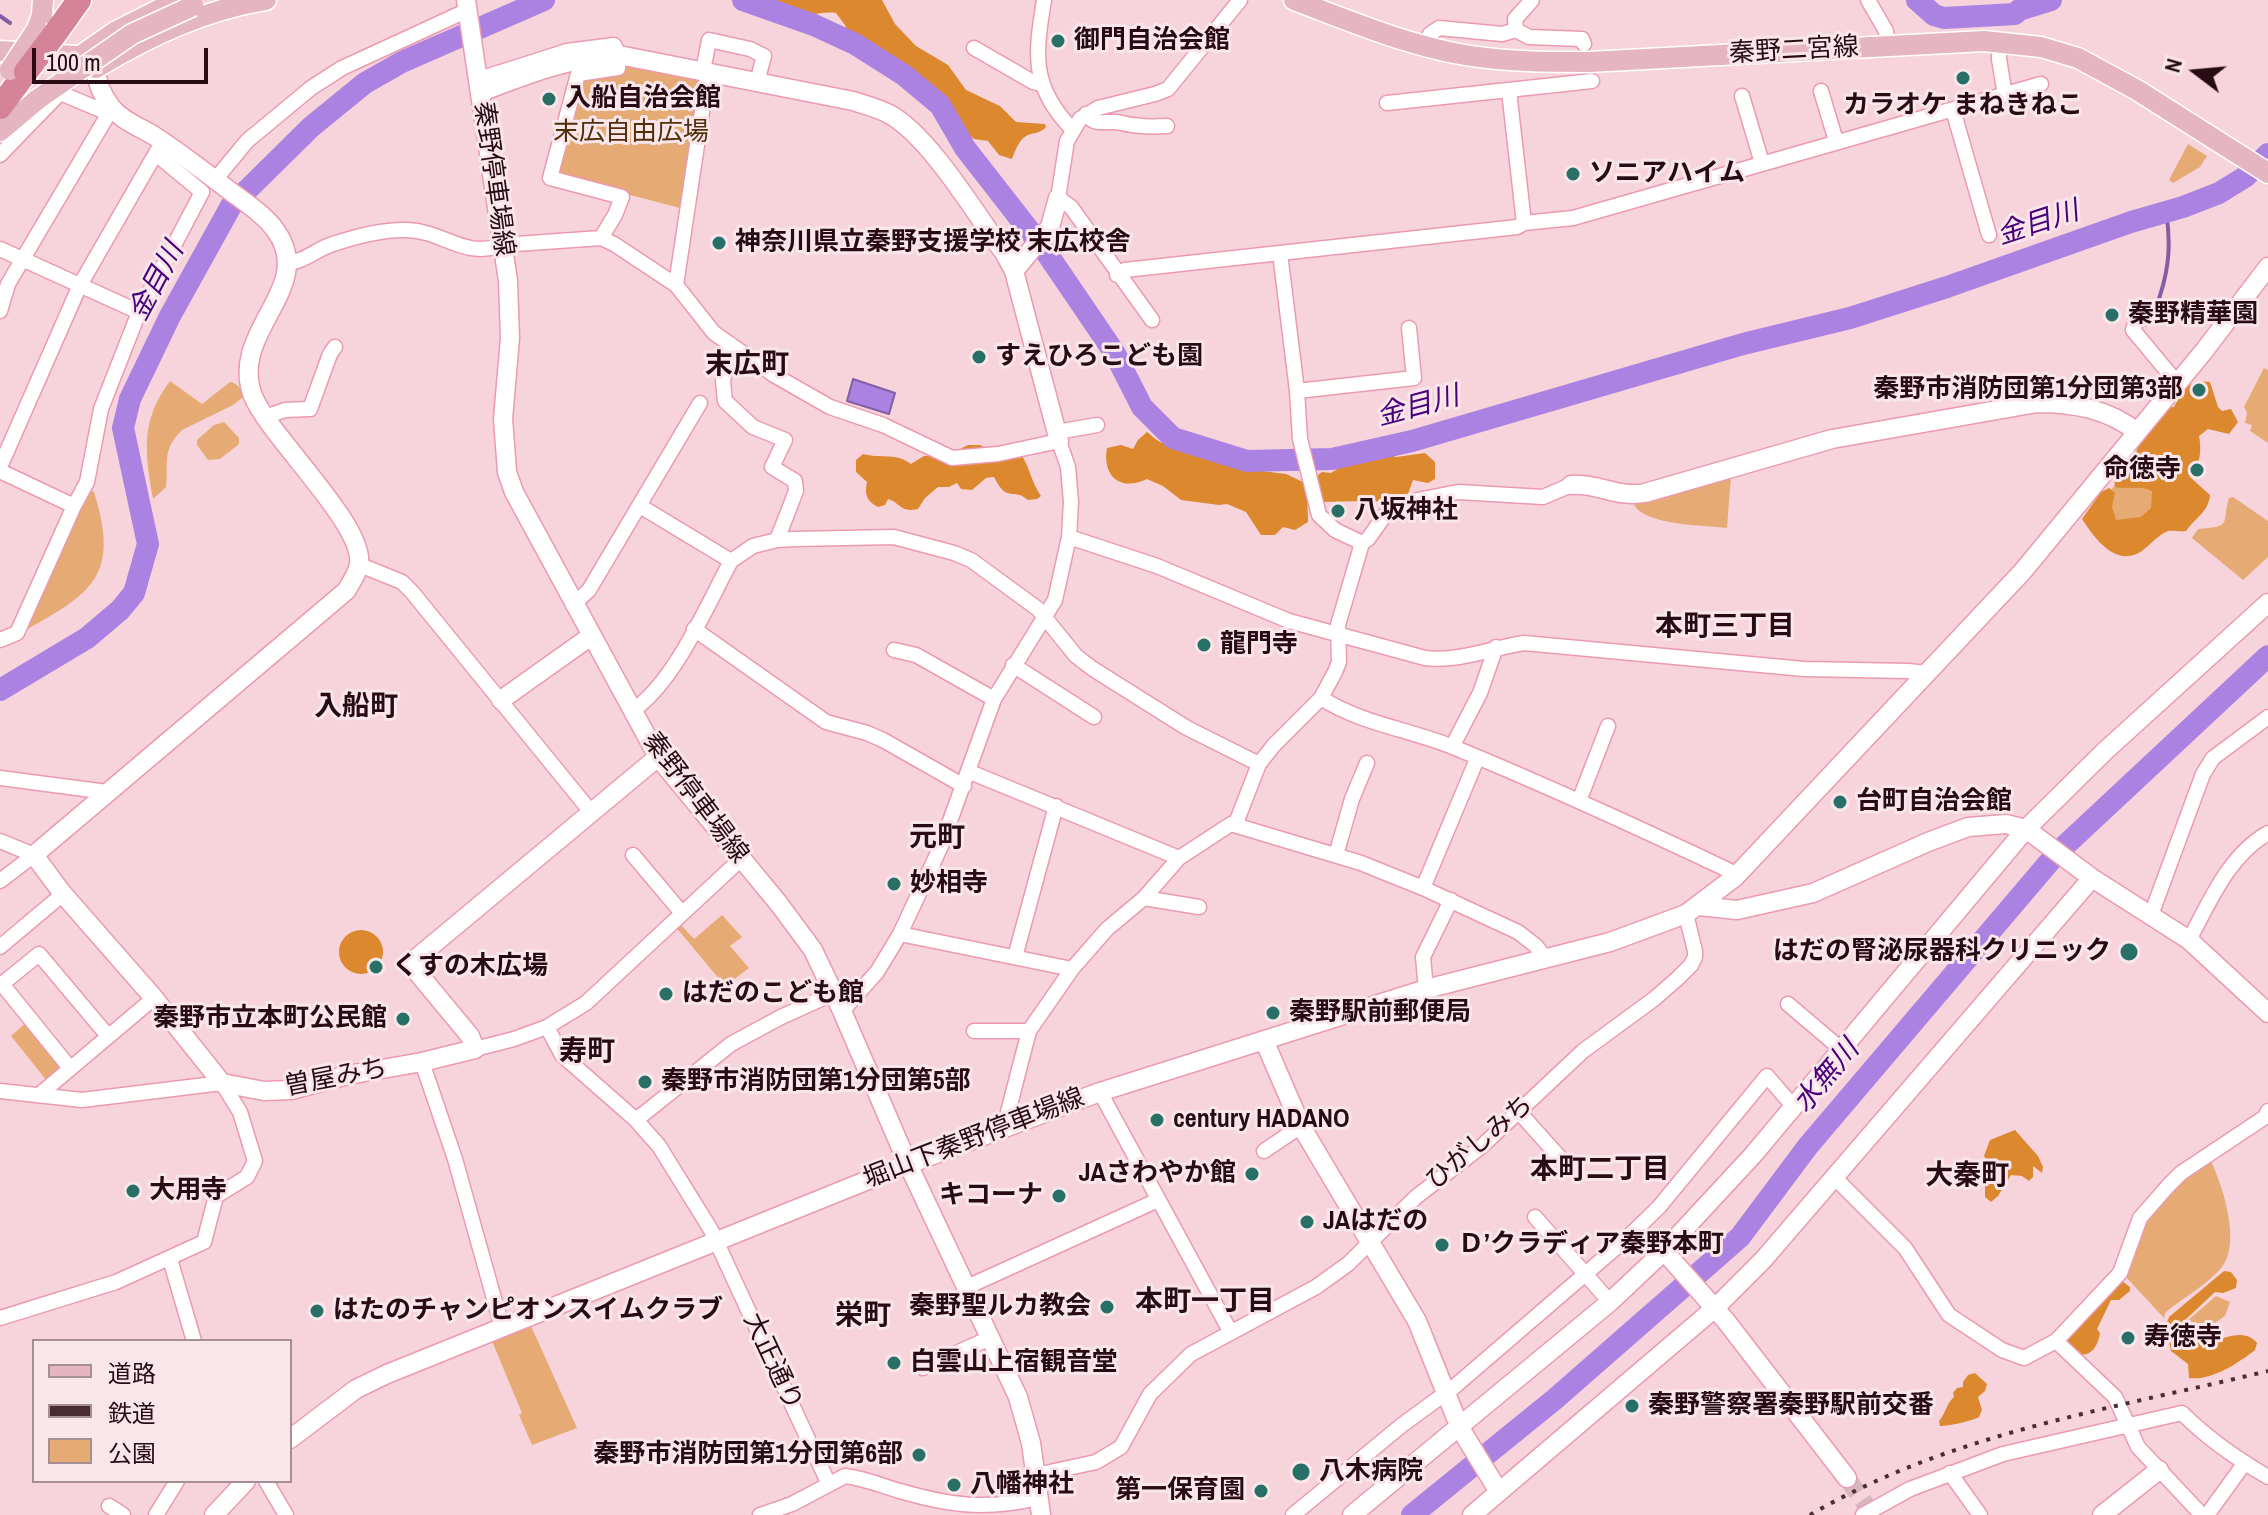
<!DOCTYPE html>
<html>
<head>
<meta charset="utf-8">
<style>
	body { margin:0 }
	#map { position:relative; width:2268px; height:1515px; overflow:hidden; background:#f7d4dc; font-family:"Archivo Narrow","Noto Sans JP",sans-serif }
	canvas { display:block }
	.legend { position:absolute; left:32px; top:1339px; width:260px; height:144px; box-sizing:border-box; background:#f8e6ea; border:2px solid #a58e94; margin:0; padding:10px 14px; list-style:none; font-size:24px; color:#280b14 }
	.legend li { display:flex; align-items:center; gap:16px; height:40px }
	.legend b { width:40px; border:2px solid #a58e94 }
	.north { position:absolute; left:2156px; top:32px; width:80px; height:80px; -webkit-text-stroke:6px #f8e6ea; paint-order:stroke; rotate:286deg; font-size:22px; font-weight:700; line-height:32px; text-align:center; color:#280b14 }
	.north::after { content:''; display:block; margin:auto; width:28px; height:36px; background:#280b14; clip-path:polygon(50% 0,100% 100%,50% 72%,0 100%) }
	.scale { position:absolute; left:32px; top:48px; width:176px; height:36px; box-sizing:border-box; border:4px solid #280b14; border-top:0; padding-left:10px; font-size:24px; line-height:28px; white-space:nowrap; color:#280b14; -webkit-text-stroke:6px #f8e6ea; paint-order:stroke }
</style>
</head>
<body>
<div id="map">
<canvas width="2268" height="1515"></canvas>
<ul class="legend">
<li><b style="height:10px;background:#e5b5c1"></b>道路</li>
<li><b style="height:10px;background:#4a2c35"></b>鉄道</li>
<li><b style="height:22px;background:#e6aa74"></b>公園</li>
</ul>
<div class="north">N</div>
<div class="scale">100 m</div>
</div>
<script>
const g = document.querySelector('canvas').getContext('2d');
g.lineJoin = 'round';
function paint(path, color) { g.fillStyle = color; g.fill(path, 'evenodd'); }
function trace(path, color, width, dash) { g.strokeStyle = color; g.lineWidth = width; g.lineCap = dash ? 'butt' : 'round'; g.setLineDash(dash || []); g.stroke(path); }
function write(font, color, halo, rows, align = 'center') {
  g.font = font + ' "Archivo Narrow","Noto Sans JP",sans-serif'; g.lineWidth = 6; g.setLineDash([]); g.textBaseline = 'middle'; g.strokeStyle = halo; g.fillStyle = color; for (const [text, x, y, turn = 0] of rows) {
    g.save(); g.translate(x, y); g.rotate((+turn || 0) * Math.PI / 180); g.textAlign = isNaN(turn) ? turn : align; if (halo) g.strokeText(text, 0, 0); g.fillText(text, 0, 0); g.restore();
  }
}
paint(new Path2D(`
	M623,65L698,79L699,82L680,208L558,176L580,85L589,77Z
	M2188,144L2207,156L2200,167L2173,183L2169,180Z
	M2264,368L2268,370V443L2250,431L2252,425L2245,423L2247,413L2244,407Z
	M170,381L202,404L230,382C239,384 241,388 243,397L233,405L182,430C161,451 169,462 166,487L153,499C145,452 140,421 170,381Z
	M224,422L239,438V444L220,459L208,460L197,445V440L214,425Z
	M2141,452L2174,483L2122,550L2088,519Z
	M1731,476L1727,528C1704,525 1647,526 1634,505Z
	M87,489L94,492C120,576 93,593 22,632Z
	M2233,497L2268,521V557L2243,580L2192,538L2198,529C2234,526 2221,524 2229,498Z
	M722,915L742,937L730,946L749,968L725,986L675,926L679,923L694,939Z
	M27,1022L62,1063L61,1069L47,1081L11,1036Z
	M2210,1159C2222,1184 2240,1238 2224,1264C2211,1283 2182,1298 2165,1313L2164,1318L2124,1275L2141,1225L2167,1191Z
	M2216,1296L2230,1302L2225,1316L2197,1335L2186,1322Z
	M531,1326L577,1428L532,1445L519,1415L522,1413L492,1341Z`), '#e6aa74');
paint(new Path2D(`
	M756,0H882L895,24L916,46L948,65L966,90L1000,106L1016,122L1045,124L1046,127C1039,134 1036,132 1028,135C1019,139 1015,151 1012,159L999,155L988,141L974,139L919,92L909,71L899,65L892,70L885,68L877,52L863,53L854,49L845,25L836,13C814,10 798,23 771,17L763,3Z
	M2196,381L2210,382L2218,407L2222,411L2231,409L2238,422L2229,434L2208,429L2199,436C2202,451 2200,466 2190,477L2210,495C2208,513 2196,517 2186,531C2181,532 2172,530 2168,531C2158,535 2150,545 2142,551C2116,568 2095,539 2082,519L2101,492L2109,488L2115,493L2112,507L2116,520L2141,517L2151,508L2152,491C2138,485 2129,490 2115,487L2114,476L2126,461L2135,455L2141,439L2165,408L2174,407L2183,389Z
	M1147,432C1152,436 1158,442 1164,443C1188,448 1221,447 1238,468L1286,474L1307,484L1308,522L1295,530L1283,527L1275,535H1261L1246,512L1227,504L1219,505L1181,500L1163,486L1147,479C1120,492 1102,476 1107,448L1121,445L1133,449L1138,440Z
	M968,445H980L992,451L1020,453C1029,464 1031,482 1041,496L1037,499L1028,500C1014,487 1007,504 994,477L986,478L972,490L961,489L957,483L949,487H938L925,498L918,509C900,513 901,503 888,499L885,505L878,507C867,501 864,495 867,482L856,472V460L863,454C880,459 895,452 911,464L924,456H955L960,449Z
	M1381,452L1396,457L1425,453L1435,462V479L1428,483L1413,480L1408,494C1396,501 1384,497 1373,503L1364,501L1320,502L1315,486L1317,476L1322,472L1331,473L1353,459H1368L1372,454Z
	M339 952a22 22 0 1 1 44 0a22 22 0 1 1-44 0Z
	M2015,1130L2038,1156L2043,1167L2042,1173L2033,1166V1177L2029,1181L2022,1176L2011,1175L1998,1196L1991,1202L1985,1197V1182L1989,1176L1987,1170L1989,1165L1984,1156L1990,1140Z
	M2224,1271L2231,1272L2237,1280L2236,1288L2223,1293L2215,1292L2183,1322L2195,1336L2206,1332L2218,1340C2232,1335 2247,1331 2257,1343L2255,1350C2237,1364 2211,1381 2189,1378L2188,1364L2171,1351L2166,1325L2169,1317Z
	M2122,1281L2130,1287V1291L2119,1300H2111L2097,1329L2100,1333C2096,1360 2074,1362 2063,1337Z
	M1975,1373L1987,1384L1985,1391L1978,1397L1982,1410L1979,1417C1973,1421 1948,1426 1940,1426L1939,1421C1946,1413 1946,1404 1954,1397L1953,1393L1957,1388L1963,1387V1382L1968,1375Z`), '#dc882e');
const water = new Path2D(`
	M853,379L895,393L889,414L847,401Z`);
paint(water, '#ab81e1');
trace(water, '#845ea4', 2);
trace(new Path2D(`
	M0,16L10,23
	M2155,310C2168,276 2172,248 2166,212`), '#845ea4', 4);
trace(new Path2D(`
	M743,0L814,25L855,44L904,75L940,105L965,148L1046,252L1114,352L1142,407L1173,438L1247,461L1332,459L1412,441L1743,344L1850,318L1947,287L2131,222L2183,207L2219,193L2245,177L2268,154
	M1917,0L1934,15L1944,18L2015,14L2019,10L2051,0
	M0,690L87,638L120,610L134,593L148,544L123,428L130,399L170,316L231,206L311,127L365,83L402,62L544,0
	M1412,1515L1555,1399L1740,1237L1808,1146L2057,853L2268,656`), '#ab81e1', 22);
trace(new Path2D(`
	M1847,1478L1873,1515`), '#d8b6be', 18, [18, 9]);
const street = new Path2D(`
	M1044,0C1035,55 1031,87 1072,129
	M1868,0L1886,31L1888,45
	M1516,30L1515,19L1532,0
	M2000,41L1999,59L2005,95
	M1425,46L1430,34L1439,28L1502,34L1516,30L1529,37L1582,39L1584,44
	M974,48L1033,82L1041,84
	M703,71L709,40L750,49L764,56L757,82
	M479,79L567,51L614,45L619,55L618,68L578,74L550,178L622,197L615,215L601,238
	M1509,91L1524,223
	M1821,91L1836,141
	M1742,96L1762,163
	M1387,103L1592,81
	M1953,110L1989,235
	M1086,114C1095,128 1108,119 1122,123C1137,127 1150,127 1167,126
	M0,155L60,93L108,113
	M215,180L247,141L311,88L342,68L468,10
	M0,249L139,312
	M1280,253L1297,391L1300,439L1319,515L1335,530L1362,543
	M287,263C305,262 316,249 333,244C354,237 384,229 407,230C444,231 463,259 502,245L601,238L614,244L676,285L714,333L774,375L830,407L883,425L952,458L998,454L1059,441L1068,467L1071,502L1069,537L1055,600L994,699L941,846L900,934L877,972L842,1011
	M1117,275L1125,270L1517,227L1524,223L1573,218L2041,84
	M676,285L708,72
	M0,311L8,284L112,108
	M2153,315L2136,321L2133,330L2177,383
	M1152,320L1071,207L1058,198L1067,141L1080,119L1098,108L1155,94L1168,89L1240,0
	M730,344L723,381L725,401L753,427L785,440L772,467L795,481L796,491L777,540
	M1297,391L1414,378L1409,328
	M265,417L285,410L310,409L330,354L335,347
	M1057,432L1097,425
	M0,467L80,285L160,146
	M0,471L74,506
	M640,506L731,561
	M1069,537L1157,566L1289,621L1425,658C1460,662 1491,648 1524,643L1804,669L1908,671L1927,673
	M360,565L402,582L412,592L591,812
	M573,605L589,590L700,403
	M694,629L826,722L867,733L883,740L964,786
	M0,640L17,633L74,506L87,482L101,409L139,312L202,192L156,154
	M894,650L916,655L994,699
	M1013,665L1094,717
	M1321,698C1362,724 1408,729 1453,747C1546,785 1637,827 1728,870L1735,877
	M632,711C675,682 706,607 731,561L753,546L777,540L795,539L894,537L954,553L971,560L1038,609L1076,656L1093,669L1187,728L1259,764
	M1452,747L1480,693L1496,647
	M970,772L1179,858
	M0,778L107,792
	M1579,801L1608,726
	M1236,823L1259,764L1274,745L1321,698L1335,672L1339,662L1338,625L1362,543L1368,539L1392,505L1458,492L1543,497L1571,485
	M0,841L34,855
	M633,855L681,912
	M1336,855L1352,799L1367,763
	M0,881L34,855
	M1423,888L1477,759
	M1144,898L1199,907
	M2151,915L2203,774L2213,758L2268,717
	M900,934L1072,969
	M2189,940C2210,901 2229,855 2268,833
	M0,947L63,894
	M1015,957L1056,806
	M1426,989L1423,957L1451,900
	M1788,1004L1841,1049
	M547,1027L562,1055L636,1120L659,1146L711,1230L826,1478L830,1483
	M974,1031H1029
	M475,1049L514,1039L547,1027L586,1003L741,859
	M422,1062L455,1159L502,1327
	M70,1068L2,984L39,954L108,1036
	M0,1091L82,1100L222,1083L240,1112L255,1161L247,1177L216,1196L204,1242L116,1282L0,1318
	M1100,1092L1230,1331
	M39,1095L154,998
	M1519,1112L1561,1159
	M636,1120L731,1044L781,1017L834,993
	M1011,1125L1008,1112L1029,1031L1072,969L1107,929L1144,898L1179,858L1231,824L1361,863L1423,888L1518,932L1536,946L1545,958
	M1264,1151L1301,1126
	M1835,1178L1905,1248L1949,1315L2002,1350L2024,1358L2056,1341L2120,1273L2140,1218L2168,1186L2181,1173L2265,1117L2268,1111
	M1535,1217L1610,1302
	M170,1259L194,1341
	M967,1287L1158,1200
	M2056,1341L2115,1397L2138,1447L2202,1515
	M923,1368L990,1338
	M1950,1473L1980,1515
	M1036,1475L1096,1462L1121,1447L1150,1394L1191,1354L1316,1287L1348,1264L1416,1197L1482,1146L1583,1051L1654,999L1677,979L1691,965L1695,957V951L1686,914
	M266,1481L286,1515
	M109,1506L123,1515
	M156,1515L177,1481
	M760,1515L792,1504L845,1476C864,1478 882,1486 900,1491C951,1506 987,1510 1038,1498
	M1293,1515L1402,1425L1454,1387L1626,1239L1659,1207L1767,1076L1793,1106
	M1863,1515L1910,1489L2003,1454L2182,1413C2207,1438 2237,1459 2268,1477
	M2207,1515L2244,1464`);
const secondary = new Path2D(`
	M466,0L508,281L510,338L503,419L507,472L514,492L658,757L779,904L813,950L842,1011L908,1164L1018,1397L1031,1443L1041,1515
	M96,68C96,82 103,96 111,107C122,121 142,128 156,137C182,154 206,173 230,191C246,203 265,215 276,231C317,288 228,332 253,396C269,436 365,525 359,564C358,573 351,583 346,591L34,855L63,894L154,998L222,1083L264,1091L291,1090L348,1075L422,1062L475,1049L470,1036L412,966L413,961L658,757
	M481,92C526,75 570,57 619,55L853,101C865,105 878,108 889,114C929,135 977,216 1005,254L1014,271L1059,441
	M1014,271L1050,227L1058,198
	M1571,485C1599,483 1616,498 1645,493L1832,439L2037,403C2074,403 2108,409 2137,432
	M501,700L591,636
	M1699,906L1737,910L1813,893L1928,842L1968,827L2006,824L2026,829L2092,878L2189,940L2268,1013
	M1264,1040L1301,1126L1417,1321L1460,1428L1499,1492
	M1664,1251L1726,1321L1847,1478
	M290,1439L356,1389L387,1374L893,1170L1100,1092L1426,989L1610,942L1686,914L1735,877L2023,571L2204,351L2268,267
	M214,1515L246,1481
	M1352,1515L1610,1302L1664,1251L1753,1155L2026,829L2105,751L2268,603
	M1472,1515L1715,1308L1763,1260L2092,878
	M2102,1515L2159,1470`);
const primary = new Path2D(`
	M1294,0C1350,21 1406,45 1465,55C1506,62 1548,62 1589,62L1984,41L2041,47L2078,58L2137,90L2268,173
	M37,29L42,15L43,0
	M0,51L75,56L96,68C149,36 204,10 266,0
	M79,57L115,32L178,0
	M0,131L38,99`);
const highway = new Path2D(`
	M57,31L79,0
	M0,107L26,72`);
trace(street, '#eb9aaf', 17);
trace(secondary, '#eb9aaf', 21);
trace(primary, '#fff', 23);
trace(highway, '#fff', 27);
trace(street, '#fff', 14);
trace(secondary, '#fff', 18);
trace(primary, '#e5b5c1', 20);
trace(highway, '#d48398', 24);
trace(new Path2D(`
	M1810,1515C1950,1433 2112,1409 2268,1371`), '#4a2c35', 4, [4, 8]);
const primaryBridge = new Path2D(`
	M10,70L37,29
	M38,99L132,34L193,6`);
const highwayBridge = new Path2D(`
	M26,72L57,31`);
trace(primaryBridge, '#fff', 23, []);
trace(highwayBridge, '#fff', 27, []);
trace(primaryBridge, '#e5b5c1', 20);
trace(highwayBridge, '#d48398', 24);
for (const [x, y, r, color] of [
	[1058,41,8,"#286f65"],
	[1963,78,8,"#286f65"],
	[549,99,8,"#286f65"],
	[1573,174,8,"#286f65"],
	[719,243,8,"#286f65"],
	[2112,315,8,"#286f65"],
	[979,357,8,"#286f65"],
	[2199,390,8,"#286f65"],
	[2197,470,8,"#286f65"],
	[1338,511,8,"#286f65"],
	[1204,645,8,"#286f65"],
	[1840,802,8,"#286f65"],
	[894,884,8,"#286f65"],
	[2129,952,10,"#286f65"],
	[376,967,8,"#286f65"],
	[666,994,8,"#286f65"],
	[1273,1013,8,"#286f65"],
	[403,1019,8,"#286f65"],
	[645,1082,8,"#286f65"],
	[1157,1120,8,"#286f65"],
	[1252,1174,8,"#286f65"],
	[133,1191,8,"#286f65"],
	[1059,1196,8,"#286f65"],
	[1307,1222,8,"#286f65"],
	[1442,1245,8,"#286f65"],
	[1107,1307,8,"#286f65"],
	[317,1311,8,"#286f65"],
	[2128,1338,8,"#286f65"],
	[894,1363,8,"#286f65"],
	[1632,1406,8,"#286f65"],
	[919,1455,8,"#286f65"],
	[1301,1472,10,"#286f65"],
	[954,1485,8,"#286f65"],
	[1261,1491,8,"#286f65"]
]) { const dot = new Path2D(); dot.arc(x, y, r, 0, 2 * Math.PI); g.fillStyle = color; g.fill(dot); trace(dot, '#f8e6ea', 3); }
write('bold 26px', '#280b14', '#f8e6ea', [
	["御門自治会館",1074,41],
	["入船自治会館",565,99],
	["カラオケ まねきねこ",1963,106,"center"],
	["ソニアハイム",1589,174],
	["神奈川県立秦野支援学校 末広校舎",735,243],
	["秦野精華園",2128,315],
	["すえひろこども園",995,357],
	["秦野市消防団第1分団第3部",2183,390,"right"],
	["命徳寺",2181,470,"right"],
	["八坂神社",1354,511],
	["龍門寺",1220,645],
	["台町自治会館",1856,802],
	["妙相寺",910,884],
	["はだの腎泌尿器科クリニック",2111,952,"right"],
	["くすの木広場",392,967],
	["はだのこども館",682,994],
	["秦野駅前郵便局",1289,1013],
	["秦野市立本町公民館",387,1019,"right"],
	["秦野市消防団第1分団第5部",661,1082],
	["century HADANO",1173,1120],
	["JAさわやか館",1236,1174,"right"],
	["大用寺",149,1191],
	["キコーナ",1043,1196,"right"],
	["JAはだの",1323,1222],
	["Ｄ’クラディア秦野本町",1458,1245],
	["秦野聖ルカ教会",1091,1307,"right"],
	["はたのチャンピオンスイムクラブ",333,1311],
	["寿徳寺",2144,1338],
	["白雲山上宿観音堂",910,1363],
	["秦野警察署秦野駅前交番",1648,1406],
	["秦野市消防団第1分団第6部",903,1455,"right"],
	["八木病院",1319,1472],
	["八幡神社",970,1485],
	["第一保育園",1245,1491,"right"]
], 'left');
write('26px', '#280b14', '#f8e6ea', [
	["秦野二宮線",1794,51,-3],
	["秦野停車場線",493,179,82],
	["秦野停車場線",695,798,53],
	["曽屋みち",336,1078,-11],
	["堀山下秦野停車場線",974,1139,-21],
	["ひがしみち",1480,1143,-40],
	["大正通り",772,1362,65]
]);
write('26px', '#512f0b', '#f8e6ea', [
	["末広自由広場",631,133]
]);
write('italic 28px', '#48007b', '#f8e6ea', [
	["金目川",2038,224,-18],
	["金目川",157,282,-62],
	["金目川",1418,407,-15],
	["水無川",1827,1077,-50]
]);
write('bold 28px', '#280b14', '#f8e6ea', [
	["末広町",747,365],
	["本町三丁目",1725,627],
	["入船町",356,707],
	["元町",937,838],
	["寿町",587,1052],
	["本町二丁目",1600,1170],
	["大秦町",1967,1176],
	["本町一丁目",1205,1302],
	["栄町",863,1316]
]);
</script>
</body>
</html>
